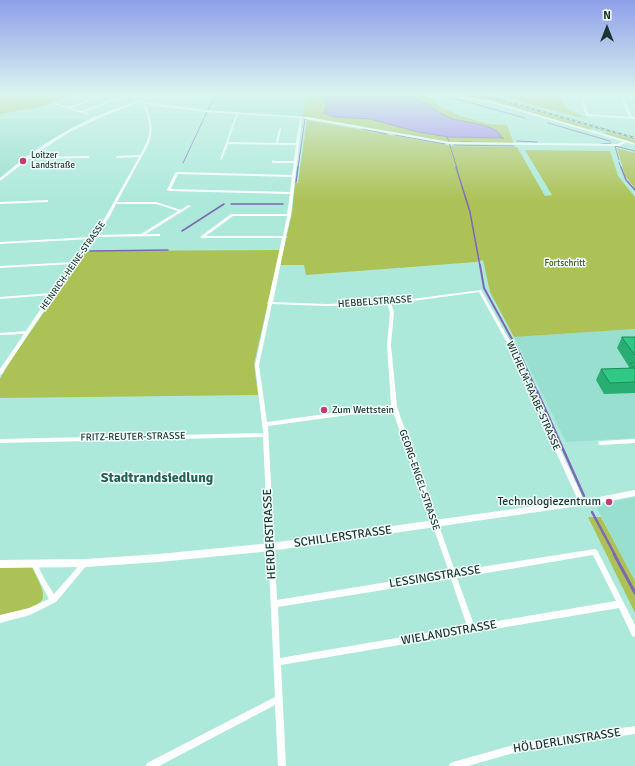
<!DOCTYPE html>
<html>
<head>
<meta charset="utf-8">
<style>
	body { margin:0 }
	#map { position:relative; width:635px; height:766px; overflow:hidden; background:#ade9db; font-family:Signika,sans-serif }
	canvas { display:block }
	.north { position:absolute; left:587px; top:8px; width:40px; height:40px; -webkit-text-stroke:3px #f3fffc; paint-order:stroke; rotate:0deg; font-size:11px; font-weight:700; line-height:16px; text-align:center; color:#1b342e }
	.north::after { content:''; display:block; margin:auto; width:14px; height:18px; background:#1b342e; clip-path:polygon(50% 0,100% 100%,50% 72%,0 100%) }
</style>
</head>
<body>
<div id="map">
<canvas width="635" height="766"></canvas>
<div class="north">N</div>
</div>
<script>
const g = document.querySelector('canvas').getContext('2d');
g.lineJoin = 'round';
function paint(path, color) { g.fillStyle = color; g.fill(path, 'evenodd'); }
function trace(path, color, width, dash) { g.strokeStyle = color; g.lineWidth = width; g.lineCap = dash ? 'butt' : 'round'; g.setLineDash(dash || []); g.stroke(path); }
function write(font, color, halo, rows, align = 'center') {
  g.font = font + ' Signika,sans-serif'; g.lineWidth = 3; g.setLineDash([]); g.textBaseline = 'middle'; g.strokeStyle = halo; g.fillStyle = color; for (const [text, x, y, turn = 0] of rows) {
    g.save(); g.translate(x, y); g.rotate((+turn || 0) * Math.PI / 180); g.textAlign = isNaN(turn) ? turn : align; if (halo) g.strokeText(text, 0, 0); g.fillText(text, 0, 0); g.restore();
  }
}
paint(new Path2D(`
	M217,93H308L302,117L208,111Z
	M470,93H481L635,137V140Z
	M0,119H84L90,120L36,148L0,178Z
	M635,329V438L566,442L514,337Z
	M635,497V581L597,508L602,504Z`), '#98dfcf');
paint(new Path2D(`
	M0,93H80L36,108L0,114Z
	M308,93H422L441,107L460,116L489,124L507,125L514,144L445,142L302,117Z
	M464,93L498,100L635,140V144L603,133L607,132L592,128L589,130L493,102L459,95L466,94Z
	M493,93H555L569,110L588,119L527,104Z
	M307,120L452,146L517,147L545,196L552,195L525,150L610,151L618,176L635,197V329L514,337L490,292L483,260L476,262L306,275L304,265H280L292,213L295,183H298Z
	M617,148L635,153V188L625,176Z
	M280,250L254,364L258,395L0,398V379L7,366L86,251Z
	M588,517H601L635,581V613Z
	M0,567H32C35,575 44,588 43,597C41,609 10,613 0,616Z`), '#adc256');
const water = new Path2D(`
	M380,93H405L423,103L431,105V107C438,112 445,116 453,119C464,122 499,125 501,137L504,138L449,137L418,132L370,119L334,117L324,113L327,104L324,97L326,95L345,94L363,98Z`);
paint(water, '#a77fec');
trace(water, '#7d68b3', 1);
trace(new Path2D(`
	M0,96L12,93
	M446,96L525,118
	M208,110L216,93
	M548,123L610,141
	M363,129L387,134
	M395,135L445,144
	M447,136L457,168
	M517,141L537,142
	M461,142H472
	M601,144L611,143
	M454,145L514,146
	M615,146L635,151
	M615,146L619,160
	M619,162L621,168
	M183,163L207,112
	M298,168L305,119`), '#7d68b3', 1);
trace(new Path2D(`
	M456,167L470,212L480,266
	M621,167L626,180
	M627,181L635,190
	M296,182L298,167
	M231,204H283
	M182,231L224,204
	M90,251L168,250`), '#7d68b3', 1.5);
trace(new Path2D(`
	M480,265L484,288L519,352L537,392`), '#7d68b3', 2);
trace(new Path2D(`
	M537,391L584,496
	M592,512L615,555`), '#7d68b3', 2.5);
trace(new Path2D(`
	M614,554L635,593`), '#7d68b3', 3);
paint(new Path2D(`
	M110,93H112L71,108L82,111L124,95L116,93L136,96L148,93L149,94L136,98L127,96L84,112L89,113L88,115L54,104L55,103L68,107Z
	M579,93H581L588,114L629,117L619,93H621L632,117H635V119L586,116Z
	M137,101L205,110L308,117L450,142L618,144L625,140H627V142L619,146L450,144L302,118L291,215L286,236L287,237L286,238L273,302L326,304L389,302L481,290L510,341L585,503L584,505L582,506L580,505L506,341L479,292L391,304L394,312L391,345L397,407L455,571L595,549L597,550L635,625V637L632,636L619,608L281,665L286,766H278L275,705L159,766H146L147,763L275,697L263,437L0,443V439L263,433L262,424L255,365L268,304L267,303L268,302L282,238H202L200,237L231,214H287L290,194L169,191L167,190L175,173L177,172L292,175L294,163H272V161L273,160L274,161H294L296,145L228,144L222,159L220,160L236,114L205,112L145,104C151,119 155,129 148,145L117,202H156L181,210L188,205L191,206L146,234H160V236L95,237L29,333L2,374L0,375V369L24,334L0,335V333L26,331L50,295L0,299V297L52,293L72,264L0,268V266L74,262L90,239L0,244V242L92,237L106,216L139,157L117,158L116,157L117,156L140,155C153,132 151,128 143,103H137ZM238,114L300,118L296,143H278L281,129L280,128L279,129L276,143L228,142ZM178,174L292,177L290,192L171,189ZM116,204H156L178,211L141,234L97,235L110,216ZM233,216H287L283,236H206ZM272,304L326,306L387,304L390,312L387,345L391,405L267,422L259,365ZM392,409L449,572L277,600L268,426ZM593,555L616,601L474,625L457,578ZM451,579L467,626L280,658L278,607Z
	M89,156V158H88L25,159L24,158L25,157Z
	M47,200H48V202L0,204V202Z
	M635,439V443L601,445H599L598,443L599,441H601Z
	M635,490V496L599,503L597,502L596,500L597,498L599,497Z
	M85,560L87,561L88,563L87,565L56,602L30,615L0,623V615L29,608L49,599L41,584L31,564L32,562L34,561L36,562L45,580L54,594L83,561Z
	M635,726V734L524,750L468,766H449L450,763L453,762L524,742Z`), '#fff');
paint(new Path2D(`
	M599,497L602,498L603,500L602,502L599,503L271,551L159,562L85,567L0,568V560L85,559L159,554L271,543Z`), '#fff');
paint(new Path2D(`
	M158,93H162L102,117L68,133L34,155L0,181V178C28,154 59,133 92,118C114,109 136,102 158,93Z
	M438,93L492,101L635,143V145L491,103L439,94Z`), '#fff');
const rail = new Path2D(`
	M477,93L635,138`);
trace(rail, '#50766d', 2);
trace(rail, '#f3fffc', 1, [3]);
paint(new Path2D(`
	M622,337H635V393L604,394L596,380L601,369L628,368L629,367L617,348Z`), '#28ad72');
const building = new Path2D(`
	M622,337H635V355Z
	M631,363H635V382L610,383L601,369L635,368Z`);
paint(building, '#2fc985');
trace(building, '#218d5d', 1);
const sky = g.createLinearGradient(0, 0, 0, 200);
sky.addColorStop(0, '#8e9fea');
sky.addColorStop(0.47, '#daf5ef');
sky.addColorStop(1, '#daf5ef00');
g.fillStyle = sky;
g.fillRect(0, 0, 635, 200);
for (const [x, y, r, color] of [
	[23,161,4,"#c43b75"],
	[324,410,4,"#c43b75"],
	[609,502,4,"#c43b75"]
]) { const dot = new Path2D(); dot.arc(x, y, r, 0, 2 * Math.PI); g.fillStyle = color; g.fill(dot); trace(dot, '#f3fffc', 1.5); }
write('9px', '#1b342e', '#f3fffc', [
	["Loitzer",31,156],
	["Landstraße",31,166]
], 'left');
write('9px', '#454f1b', '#f3fffc', [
	["Fortschritt",565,264]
]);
write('9px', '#1b342e', '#f3fffc', [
	["HEINRICH-HEINE-STRASSE",73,266,-55]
]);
write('10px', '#1b342e', '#f3fffc', [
	["HEBBELSTRASSE",375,302,-4],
	["WILHELM-RAABE-STRASSE",533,396,66],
	["FRITZ-REUTER-STRASSE",133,437,-1],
	["GEORG-ENGEL-STRASSE",419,480,71]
]);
write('10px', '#1b342e', '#f3fffc', [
	["Zum Wettstein",332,410]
], 'left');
write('12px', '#1b342e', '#f3fffc', [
	["Technologiezentrum",601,502]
], 'right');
write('12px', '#1b342e', '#f3fffc', [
	["HERDERSTRASSE",270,534,-93],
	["SCHILLERSTRASSE",343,537,-8],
	["LESSINGSTRASSE",435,577,-9],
	["WIELANDSTRASSE",449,633,-10],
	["HÖLDERLINSTRASSE",567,741,-9]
]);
write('bold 14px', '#246054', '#f3fffc', [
	["Stadtrandsiedlung",157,478]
]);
</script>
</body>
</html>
